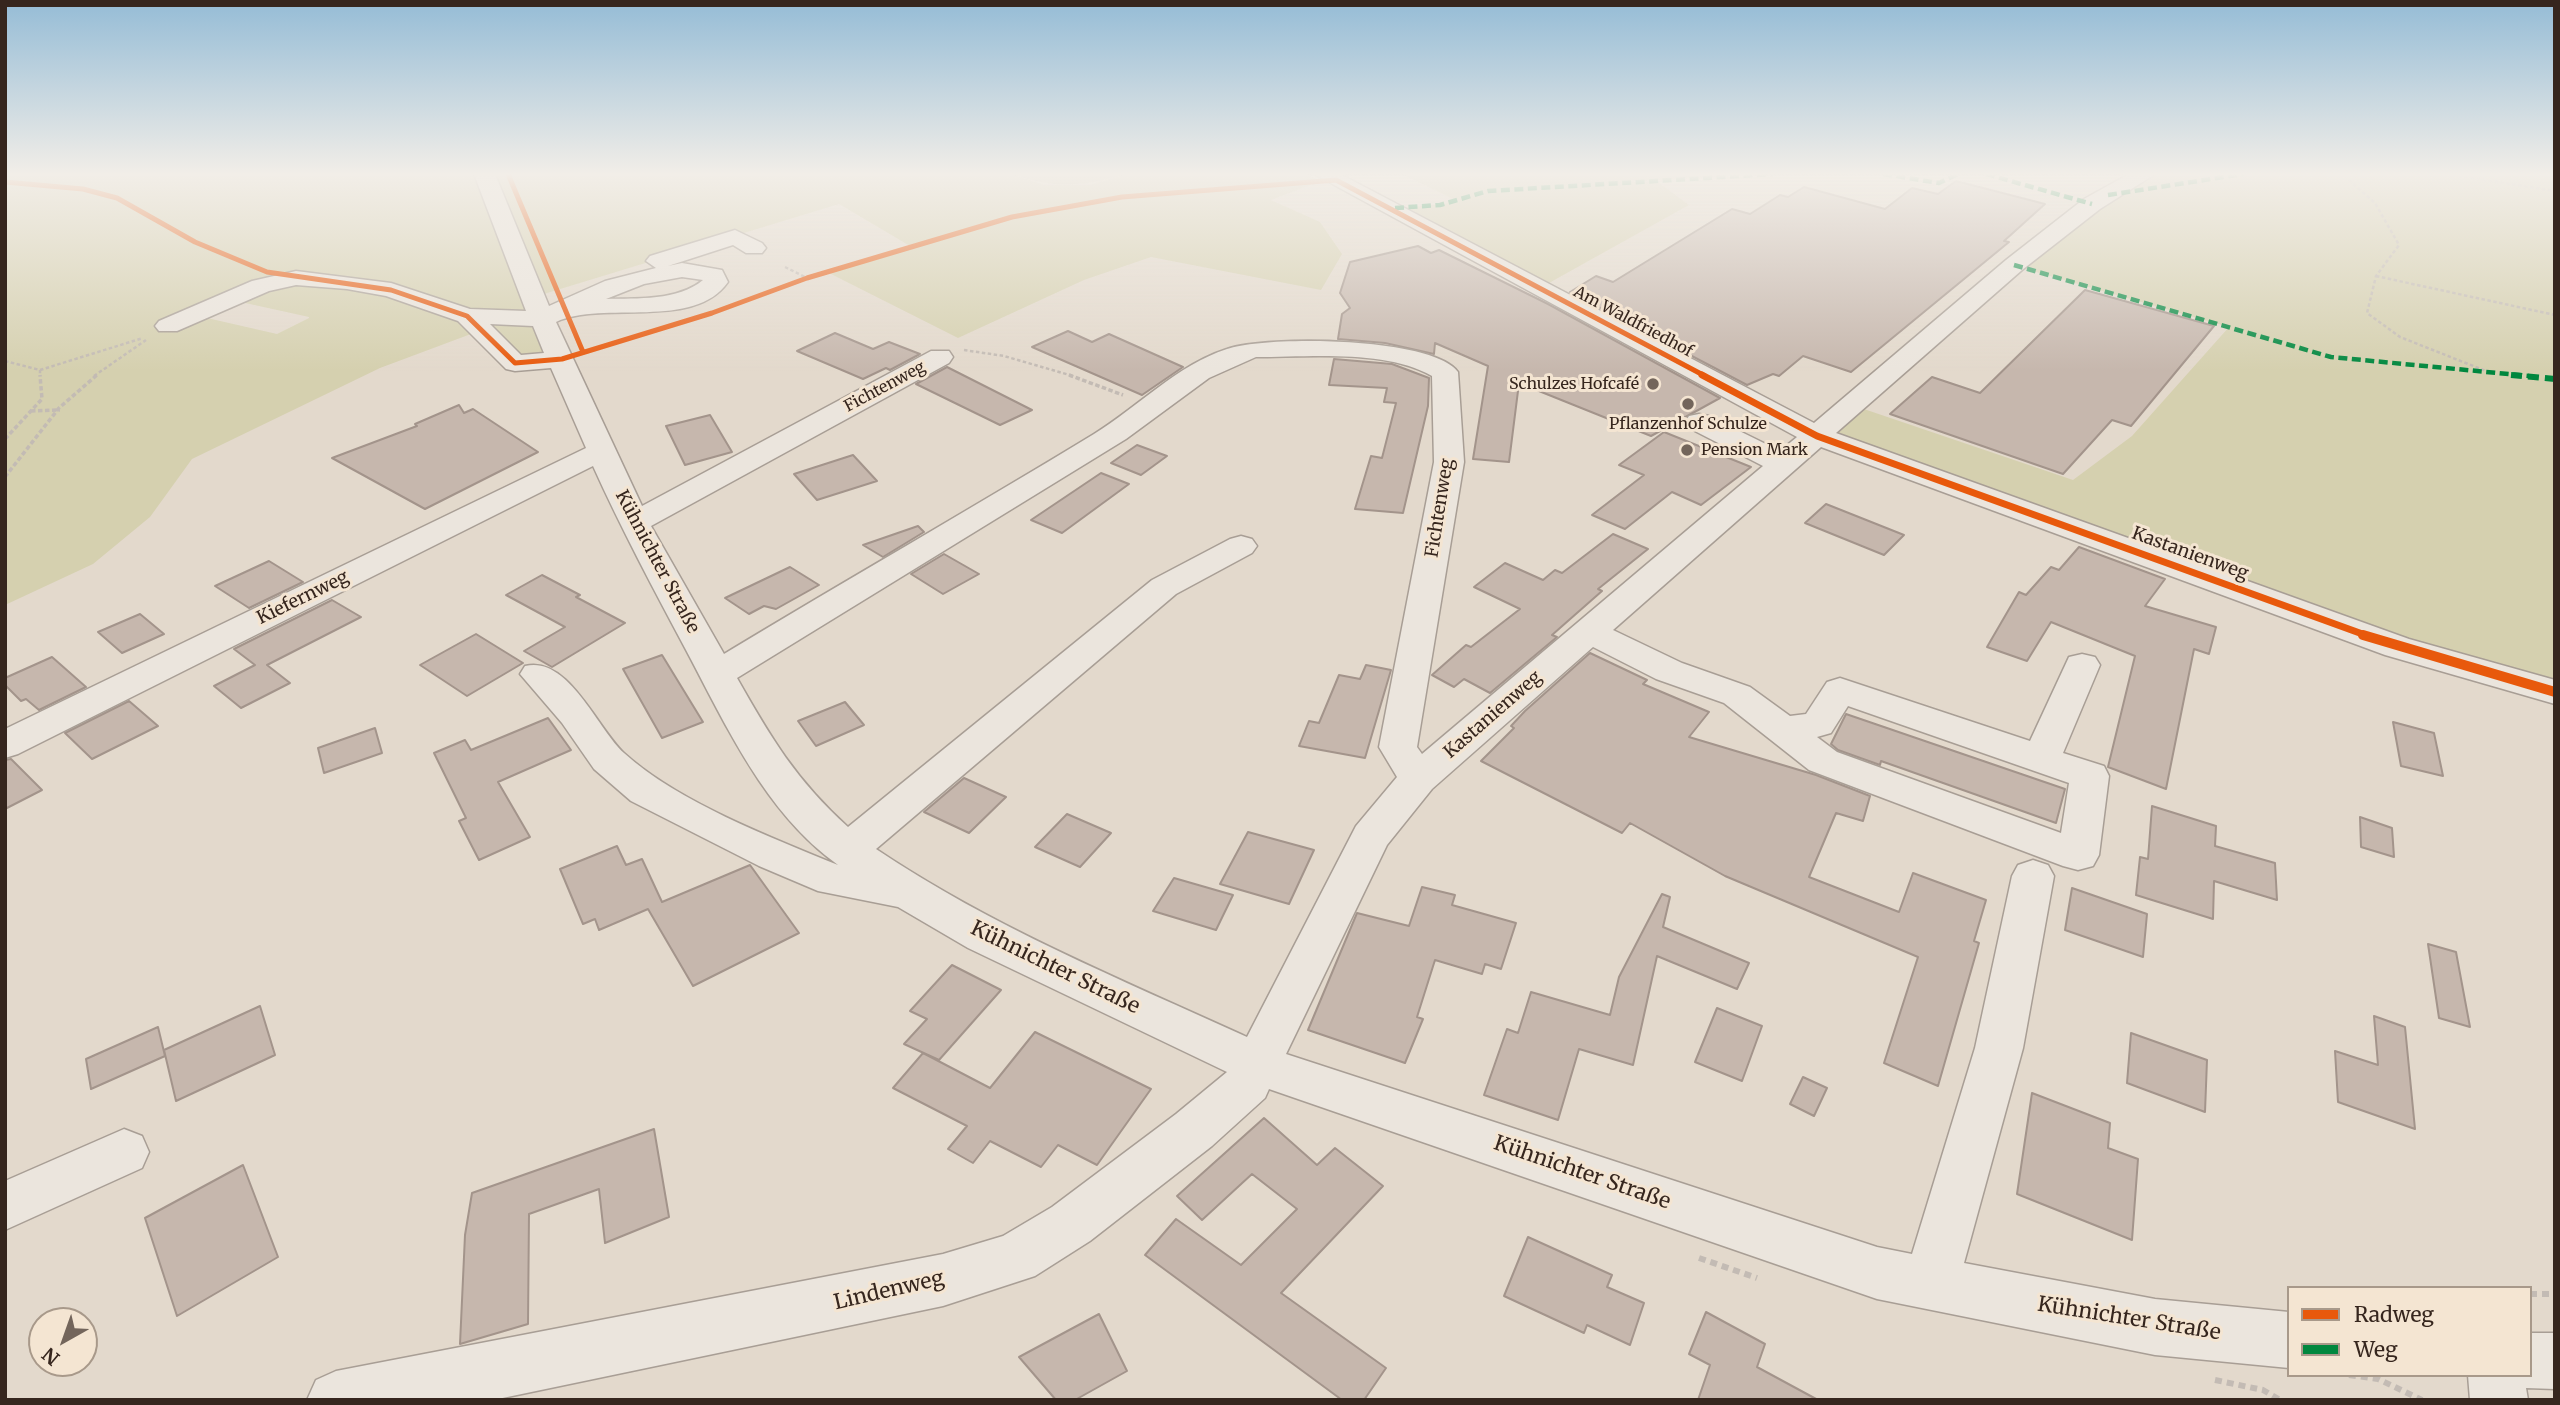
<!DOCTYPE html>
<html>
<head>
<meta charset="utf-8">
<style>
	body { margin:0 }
	#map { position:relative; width:2560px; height:1405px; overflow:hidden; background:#e3d9cc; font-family:Merriweather,serif }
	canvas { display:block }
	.frame { position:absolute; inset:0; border:7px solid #36261e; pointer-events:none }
	.legend { position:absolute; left:2287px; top:1286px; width:245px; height:91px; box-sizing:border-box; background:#f4e5d2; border:2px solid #a8998a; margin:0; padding:9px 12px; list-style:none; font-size:21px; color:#36261e }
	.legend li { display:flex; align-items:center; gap:14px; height:35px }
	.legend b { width:35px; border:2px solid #a8998a }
	.north { position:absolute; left:28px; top:1307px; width:70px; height:70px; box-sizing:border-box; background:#f4e5d2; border:2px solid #a8998a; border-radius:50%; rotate:220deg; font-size:19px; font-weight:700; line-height:28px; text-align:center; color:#36261e }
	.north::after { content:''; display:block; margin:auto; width:24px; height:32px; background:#73655b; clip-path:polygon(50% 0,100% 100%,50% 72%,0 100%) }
</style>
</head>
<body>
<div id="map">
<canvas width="2560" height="1405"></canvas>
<div class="frame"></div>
<ul class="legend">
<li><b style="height:9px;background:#e8590c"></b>Radweg</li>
<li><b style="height:9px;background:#00873e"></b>Weg</li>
</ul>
<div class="north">N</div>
</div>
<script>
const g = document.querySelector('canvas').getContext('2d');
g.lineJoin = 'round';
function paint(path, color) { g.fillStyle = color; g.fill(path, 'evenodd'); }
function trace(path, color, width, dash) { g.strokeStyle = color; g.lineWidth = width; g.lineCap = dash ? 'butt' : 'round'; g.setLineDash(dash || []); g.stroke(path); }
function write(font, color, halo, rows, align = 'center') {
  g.font = font + ' Merriweather,serif'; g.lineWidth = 6; g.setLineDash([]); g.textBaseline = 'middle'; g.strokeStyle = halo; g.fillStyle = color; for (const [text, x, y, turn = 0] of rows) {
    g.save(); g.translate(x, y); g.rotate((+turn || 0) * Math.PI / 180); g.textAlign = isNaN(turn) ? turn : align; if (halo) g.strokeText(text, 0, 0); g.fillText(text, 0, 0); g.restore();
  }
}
paint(new Path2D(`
	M5,174H482L540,319L466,316L479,331L380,368L192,459L150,517L93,564L5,605ZM227,299L309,317V318L277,334L194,315Z
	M485,174H1012L1044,185H1090L1126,174H1306L1321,181L1271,200L1320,222L1342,254L1321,290L1151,257L1084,280L958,338L827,272L910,246L839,204L534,297Z
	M1402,174H1763L1629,182H1658L1689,205L1549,283L1403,208L1459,202Z
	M2145,174H2555V691L1819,436L1855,406L2073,480L2132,436L2229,327L2015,266Z
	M469,317L540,320L561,359L516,363Z`), '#d5d0af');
paint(new Path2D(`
	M1012,174H1126C1083,187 1055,189 1012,174Z`), '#cfcaae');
const building = new Path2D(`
	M1956,181L2045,204L2004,241L2009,242L1851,372L1803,356L1779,376L1773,374L1747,385L1570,292L1596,276L1613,282L1732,209L1750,214L1780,195L1788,197L1804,187L1885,209L1912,188L1938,194Z
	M1418,246L1431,253L1439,250L1548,304L1720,398L1651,436L1519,383L1509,462L1473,459L1488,366L1435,343L1434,354L1385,343L1338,339L1342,314L1350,308L1340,293L1350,262Z
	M2085,290L2214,326L2131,426L2112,420L2063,474L1890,414L1932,377L1980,393Z
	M1068,331L1092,342L1109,334L1183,367L1142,395L1032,347Z
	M835,333L873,349L889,342L920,354L890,370L886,368L863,379L797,351Z
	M1334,359L1392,364L1429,378L1428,406L1403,513L1355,509L1371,456L1382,458L1396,403L1384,402L1387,388L1329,385Z
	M947,367L1032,410L1000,425L916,384Z
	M459,405L464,413L473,409L538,452L425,509L332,458L417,426L415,424Z
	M710,415L732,452L685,465L666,426Z
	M1664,432L1751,467L1701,505L1672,492L1625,529L1592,515L1644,475L1619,465Z
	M1137,445L1167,456L1141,475L1111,463Z
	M853,455L877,481L817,500L794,474Z
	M1101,473L1129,484L1062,533L1031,520Z
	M1826,504L1904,535L1884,555L1805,523Z
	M918,526L924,532L883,557L863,545Z
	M1613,534L1648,549L1598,589L1602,591L1552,635L1557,637L1490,693L1464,679L1454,687L1432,675L1466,645L1471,647L1520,609L1474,587L1505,563L1543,580L1555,570L1562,573Z
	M2079,547L2165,579L2145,606L2216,627L2209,654L2194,649L2166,789L2108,767L2135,656L2051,622L2027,661L1987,647L2019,592L2026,595L2051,567L2059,570Z
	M944,554L979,574L943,594L911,574Z
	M269,561L303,582L249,608L215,586Z
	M790,567L819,585L776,609L764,606L749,614L725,598Z
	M542,575L580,595L576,597L625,623L552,667L524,651L565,627L506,595Z
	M332,600L361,617L267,665L290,683L241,708L214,686L255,665L234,649Z
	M140,614L164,634L122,653L98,632Z
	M476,634L523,663L467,696L420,665Z
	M1590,653L1647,680L1643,684L1709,712L1689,737L1816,775L1870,796L1863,821L1836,813L1809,877L1899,912L1913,873L1986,900L1974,941L1979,943L1938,1086L1884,1063L1918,957L1725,876L1630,823L1622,833L1481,761L1514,728L1511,726L1525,711Z
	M662,655L703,722L662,738L623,669Z
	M52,657L86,687L39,710L26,699L21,701L5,685V678Z
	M1366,665L1391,670L1365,758L1299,746L1309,721L1319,723L1339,675L1360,679Z
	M129,701L158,726L92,759L65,733Z
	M845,702L864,725L816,746L798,721Z
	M1846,714L2065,789L2056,823L1881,761L1880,765L1838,750L1831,744Z
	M548,718L571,750L498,782L530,837L479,860L459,821L466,818L434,753L465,740L471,750Z
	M2393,722L2434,733L2443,776L2401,766Z
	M375,728L382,753L324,773L318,748Z
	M11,759L42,790L5,809V760Z
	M964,778L1006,797L969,833L924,812Z
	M2152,806L2216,826L2215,846L2275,863L2277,900L2214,881L2213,919L2136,895L2140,857L2148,859Z
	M1067,814L1111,833L1080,867L1035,847Z
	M2360,817L2392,828L2394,857L2361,847Z
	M1248,832L1314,850L1289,904L1220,884Z
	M617,846L626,865L642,859L662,902L750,865L799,933L693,986L648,909L599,930L595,919L583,924L560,869Z
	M1174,878L1233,895L1216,930L1153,911Z
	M1422,887L1455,895L1452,905L1516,923L1501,969L1485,964L1482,974L1435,960L1417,1017L1423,1019L1405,1063L1308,1030L1357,913L1409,926Z
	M2072,888L2147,914L2143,957L2065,930Z
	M1662,894L1670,897L1663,927L1749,963L1737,989L1657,956L1633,1065L1579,1049L1558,1120L1484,1095L1507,1029L1518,1033L1531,992L1610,1015L1619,977Z
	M2428,944L2456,952L2470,1027L2439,1018Z
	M952,965L1001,990L939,1060L904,1044L927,1019L910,1011Z
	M260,1006L275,1055L176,1101L164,1050Z
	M1717,1008L1762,1026L1742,1081L1695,1062Z
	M2374,1016L2405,1027L2415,1129L2338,1102L2335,1051L2378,1065Z
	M158,1027L165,1056L91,1089L86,1059Z
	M1035,1032L1151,1089L1097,1165L1058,1145L1041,1167L990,1141L973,1163L948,1149L967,1126L893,1088L923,1053L990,1088Z
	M2131,1033L2207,1060L2205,1112L2127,1083Z
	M1803,1077L1827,1088L1814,1116L1790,1104Z
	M2032,1093L2110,1123L2108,1148L2138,1159L2132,1240L2017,1194Z
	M1264,1118L1317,1165L1335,1148L1383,1186L1281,1293L1386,1368L1364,1400H1342L1145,1255L1176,1219L1241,1265L1297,1209L1252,1174L1202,1220L1177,1196Z
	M654,1129L669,1217L605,1243L599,1189L529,1214L528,1324L460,1344L465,1235L472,1193Z
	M243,1165L278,1257L177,1316L145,1218Z
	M1528,1237L1612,1275L1607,1287L1644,1303L1630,1345L1587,1325L1584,1333L1504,1296Z
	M1706,1312L1765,1344L1757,1367L1818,1400H1698L1710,1365L1689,1354Z
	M1099,1314L1127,1371L1075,1400H1056L1019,1357Z`);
paint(building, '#c6b7ad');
trace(building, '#a3948b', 2);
const minor = new Path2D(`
	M474,174H495L549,306L605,281L656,268L646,261L650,256L735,230L762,243L766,248L762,253H746L733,245L668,266L682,263L722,270L728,282C694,331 603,300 556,322L642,506L931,351H949L953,357L949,363L651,526L724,654C846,580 971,509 1094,434C1138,407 1177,365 1227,349C1266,335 1434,337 1458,372L1464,462L1417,747L1422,754L1763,466L1689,428L1685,422L1689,416L1699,414L1709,416L1780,451L1797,437L1314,174H1340L1814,423L2006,260L2084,199L2129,174H2155L2100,209L2022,270L1836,433L2409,639L2555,680V704L2385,655L1821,447L1613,630L1682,663L1750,687L1790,716L1806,714L1827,682L1840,678L2030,741L2069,657L2082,654L2095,657L2100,665L2063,753L2104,766L2109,776L2099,855L2093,866L2078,870L2063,866L1809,770L1724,703L1656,679L1593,647L1432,789L1387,845L1286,1054L1877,1247L1912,1254L1975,1048L2012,876L2018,865L2033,860L2048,865L2054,876L2023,1048L1964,1263L2155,1299L2289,1312V1368L2155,1355L1877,1299L1269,1089L1265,1098L1212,1146L1090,1241L1035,1276L943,1306L493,1400H307L316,1380L336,1371L943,1254L1003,1236L1052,1207L1176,1114L1227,1072L968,948L898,907L818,891L759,866L631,801L594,769L562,723L520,674L525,666C568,655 597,728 624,753C678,802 770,837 838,865C765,813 726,725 685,648C653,588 621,528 593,466L18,754L5,758V729L586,448L551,368L515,371L506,369L458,321L386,296L347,289L296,285L269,291L177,331H159L155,326L159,321L252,281L296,271L391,283L470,309L526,311ZM682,277L703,280C678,301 637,298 606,299L644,284ZM490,324L533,326L544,353L521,355ZM1256,357C1308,357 1386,349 1432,376L1434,462L1379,747L1397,777L1356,826L1247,1037C1120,979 992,927 876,849L1176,594L1252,553L1257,546L1252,539L1241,536L1230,539L1152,580L848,827C796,780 771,738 737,678L1126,439L1209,378ZM1848,706L2069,783L2061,833L1837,752L1817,737L1831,733Z
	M124,1129L142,1136L149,1152L142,1168L5,1230V1181Z
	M2530,1333H2555V1389L2526,1388L2528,1400H2470L2468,1375H2530Z`);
trace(minor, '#a89e95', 3);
trace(new Path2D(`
	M2347,174L2350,181L2375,203L2399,245L2376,276L2367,313L2400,337L2491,373
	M2447,174L2555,191
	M785,267L807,278
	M2376,276L2555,315
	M964,350L1004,356L1073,376
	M5,361L40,370V376
	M40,370L143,338
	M94,376L146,340`), '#c3bbb4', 2.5, [3.5, 2.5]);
trace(new Path2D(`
	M1069,375L1123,395
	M31,411L60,410
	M5,439L42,399L40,375
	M5,477L59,408L97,375`), '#c3bbb4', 3.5, [4.5, 2.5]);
trace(new Path2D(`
	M1699,1258L1757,1278
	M2530,1294H2555
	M2349,1375L2378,1379L2422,1400
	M2215,1380L2263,1390L2280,1400`), '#c3bbb4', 6, [7, 5]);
paint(minor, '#ebe5dd');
trace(new Path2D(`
	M1883,174L1939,183L1958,174
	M1986,174L2092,204
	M2108,195L2243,174
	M1395,208L1440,205L1488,191L1773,174
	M2014,265L2331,357L2529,376`), '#00873e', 4.5, [9, 4.5]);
trace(new Path2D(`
	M2511,375L2555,379`), '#00873e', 6, [11, 6]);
trace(new Path2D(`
	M508,174L583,352
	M5,182L83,189L117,198L195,242L267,272L391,290L467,316L515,363L562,359L712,313L807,278L1012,217L1122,197L1336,180L1705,376`), '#e8590c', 5);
trace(new Path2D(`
	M1702,375L1817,436L2368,636`), '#e8590c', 7);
trace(new Path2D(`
	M2363,635L2555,692`), '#e8590c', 10);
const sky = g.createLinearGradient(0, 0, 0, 371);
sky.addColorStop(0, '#95bcd6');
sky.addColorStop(0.47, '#f2eee8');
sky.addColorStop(1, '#f2eee800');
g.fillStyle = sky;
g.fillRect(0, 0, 2560, 371);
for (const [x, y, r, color] of [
	[1653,384,7,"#73655b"],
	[1688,404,7,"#73655b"],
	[1687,450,7,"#73655b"]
]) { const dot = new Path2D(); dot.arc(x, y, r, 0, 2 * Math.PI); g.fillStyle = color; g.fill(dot); trace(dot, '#f4e5d2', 2.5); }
write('16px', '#36261e', '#f4e5d2', [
	["Am Waldfriedhof",1633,322,28],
	["Fichtenweg",885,387,-28]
]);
write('16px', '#36261e', '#f4e5d2', [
	["Schulzes Hofcafé",1639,384],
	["Pflanzenhof Schulze",1688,424,"center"],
	["Pension Mark",1701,450,"left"]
], 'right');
write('18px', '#36261e', '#f4e5d2', [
	["Fichtenweg",1440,508,-81],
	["Kastanienweg",2190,554,20],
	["Kühnichter Straße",657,562,62],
	["Kiefernweg",303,598,-26],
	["Kastanienweg",1493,715,-41]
]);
write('21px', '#36261e', '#f4e5d2', [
	["Kühnichter Straße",1055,968,26],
	["Kühnichter Straße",1582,1173,19],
	["Lindenweg",889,1291,-13],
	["Kühnichter Straße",2129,1319,9]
]);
</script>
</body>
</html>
